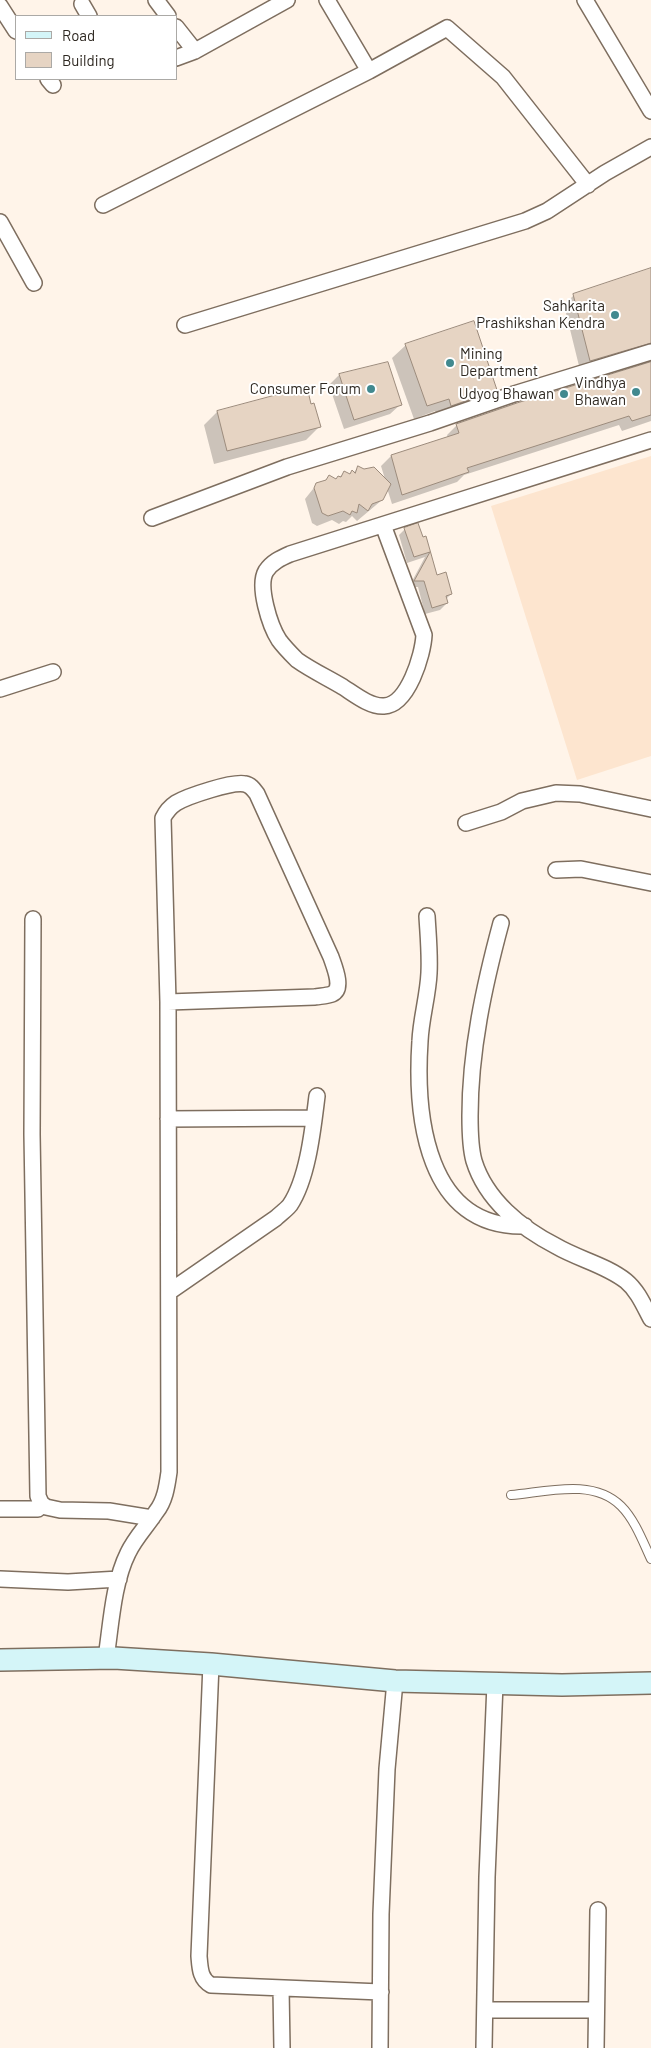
<!DOCTYPE html>
<html>
<head>
<meta charset="utf-8">
<style>
	body { margin:0 }
	#map { position:relative; width:651px; height:2048px; overflow:hidden; background:#fff4e9; font-family:Barlow,sans-serif }
	canvas { display:block }
	.legend { position:absolute; left:15px; top:15px; width:162px; height:65px; box-sizing:border-box; background:#fff; border:1px solid #aba9a6; margin:0; padding:6px 9px; list-style:none; font-size:15px; color:#2e2821 }
	.legend li { display:flex; align-items:center; gap:10px; height:25px }
	.legend b { width:25px; border:1px solid #aba9a6 }
</style>
</head>
<body>
<div id="map">
<canvas width="651" height="2048"></canvas>
<ul class="legend">
<li><b style="height:6px;background:#d4f5f8"></b>Road</li>
<li><b style="height:14px;background:#e6d4c3"></b>Building</li>
</ul>
</div>
<script>
const g = document.querySelector('canvas').getContext('2d');
g.lineJoin = 'round';
function paint(path, color) { g.fillStyle = color; g.fill(path, 'evenodd'); }
function trace(path, color, width, dash) { g.strokeStyle = color; g.lineWidth = width; g.lineCap = dash ? 'butt' : 'round'; g.setLineDash(dash || []); g.stroke(path); }
function write(font, color, halo, rows, align = 'center') {
  g.font = font + ' Barlow,sans-serif'; g.lineWidth = 4; g.setLineDash([]); g.textBaseline = 'middle'; g.strokeStyle = halo; g.fillStyle = color; for (const [text, x, y, turn = 0] of rows) {
    g.save(); g.translate(x, y); g.rotate((+turn || 0) * Math.PI / 180); g.textAlign = isNaN(turn) ? turn : align; if (halo) g.strokeText(text, 0, 0); g.fillText(text, 0, 0); g.restore();
  }
}
paint(new Path2D(`
	M651,456V756L577,780L491,506Z`), '#fde5cf');
paint(new Path2D(`
	M651,269V421L622,431L619,425L464,475L457,482L392,504L387,488L382,500L357,521L352,516L346,522L343,521L339,524L332,520L317,526L312,523L305,499L317,484L324,482L329,476L336,480L344,473L349,475L353,473L359,467L385,479L381,466L391,456L448,438L447,435L457,425L650,362L648,355L580,370L564,305L574,295Z
	M406,345L496,390L482,403L438,418L435,411L414,419L392,358Z
	M339,375L401,404L390,414L344,429L329,385Z
	M310,405L319,427L306,440L214,464L204,425L217,412Z
	M405,529L422,539L425,538L436,576L451,594L446,599L447,603L440,610L425,614L418,587H409L425,557L407,563L399,535Z`), '#0003');
const building = new Path2D(`
	M651,268V343L590,361L573,294Z
	M474,321L497,390L451,406L449,399L427,406L405,344Z
	M388,362L402,405L354,420L339,374Z
	M651,362V415L632,421L629,416L467,468L469,472L402,495L391,455L459,433L456,424L517,403Z
	M307,387L311,404L314,403L321,427L227,451L217,411Z
	M358,466L364,469L374,467L391,484L383,500L372,504L368,511L359,504L357,513L352,511L350,515L343,511L328,516L322,513L314,488L316,483L326,480L329,475L336,479L338,476L341,477L344,471L350,474L352,470L355,473Z
	M418,523L423,537L426,536L437,575L446,572L452,594L446,596L448,603L432,608L424,581H414L430,552L414,557L404,528Z`);
paint(building, '#e6d4c3');
trace(building, '#9c8b7c', 1);
const lane = new Path2D(`
	M511,1495C546,1492 593,1478 621,1506C635,1520 643,1542 651,1559`);
const street = new Path2D(`
	M156,0L168,16
	M327,0L369,71
	M585,0L651,111
	M82,4L89,16
	M0,6L16,31
	M176,27L195,51
	M176,58L195,51L287,0
	M48,79L53,85
	M103,205L369,71L447,28L503,77L588,185
	M0,222L34,283
	M185,325L525,221L547,211L605,173L651,147
	M152,518L287,467L430,423L514,394L651,352
	M383,525L424,635C423,655 408,705 384,706C370,707 354,694 343,687C328,678 311,670 297,660C291,654 284,647 279,640C270,626 257,586 266,571C272,562 281,558 290,554L651,440
	M0,689L53,672
	M466,823L501,812L522,801L556,793L580,794L651,809
	M556,870L581,869L651,883
	M427,916C428,934 430,954 429,973C428,996 421,1018 420,1041C415,1116 426,1229 525,1226
	M33,919L32,1134L38,1496L41,1503L46,1507L60,1510L109,1511L152,1518
	M501,923C484,986 470,1051 470,1116C470,1131 470,1147 474,1161C486,1200 521,1228 556,1246C578,1259 606,1265 626,1281C638,1291 644,1306 651,1319
	M168,1119L314,1118
	M169,1292L276,1218C280,1214 286,1210 290,1205C308,1178 313,1128 317,1096
	M0,1509H38
	M0,1579L68,1582L119,1579
	M106,1658C111,1625 113,1583 128,1553C135,1538 147,1526 156,1512C165,1501 167,1486 169,1472L168,1002L163,818C166,812 170,807 176,803C188,796 233,781 245,784C251,785 254,790 257,794L331,957C334,966 344,989 332,994C327,996 320,996 315,997L168,1002
	M211,1664L199,1956C200,1968 200,1979 211,1985L381,1992
	M281,1988L282,2048
	M485,2010H596
	M380,2048L381,1914L387,1769L395,1681
	M484,2048L487,1877L495,1684
	M596,2048L598,1910`);
const secondary = new Path2D(`
	M0,1660L114,1658L211,1664L395,1681L562,1685L651,1683`);
trace(lane, '#7e6e5f', 10);
trace(street, '#7e6e5f', 18);
trace(secondary, '#7e6e5f', 24);
trace(lane, '#fff', 8);
trace(street, '#fff', 15);
trace(secondary, '#d4f5f8', 21);
for (const [x, y, r, color] of [
	[615,315,5,"#41898f"],
	[450,363,5,"#41898f"],
	[371,389,5,"#41898f"],
	[636,392,5,"#41898f"],
	[564,394,5,"#41898f"]
]) { const dot = new Path2D(); dot.arc(x, y, r, 0, 2 * Math.PI); g.fillStyle = color; g.fill(dot); trace(dot, '#fff', 2); }
write('15px', '#2e2821', '#fff', [
	["Sahkarita",605,306],
	["Prashikshan Kendra",605,323],
	["Mining",460,354,"left"],
	["Department",460,371,"left"],
	["Vindhya",626,383],
	["Bhawan",626,400],
	["Consumer Forum",361,389],
	["Udyog Bhawan",554,394]
], 'right');
</script>
</body>
</html>
